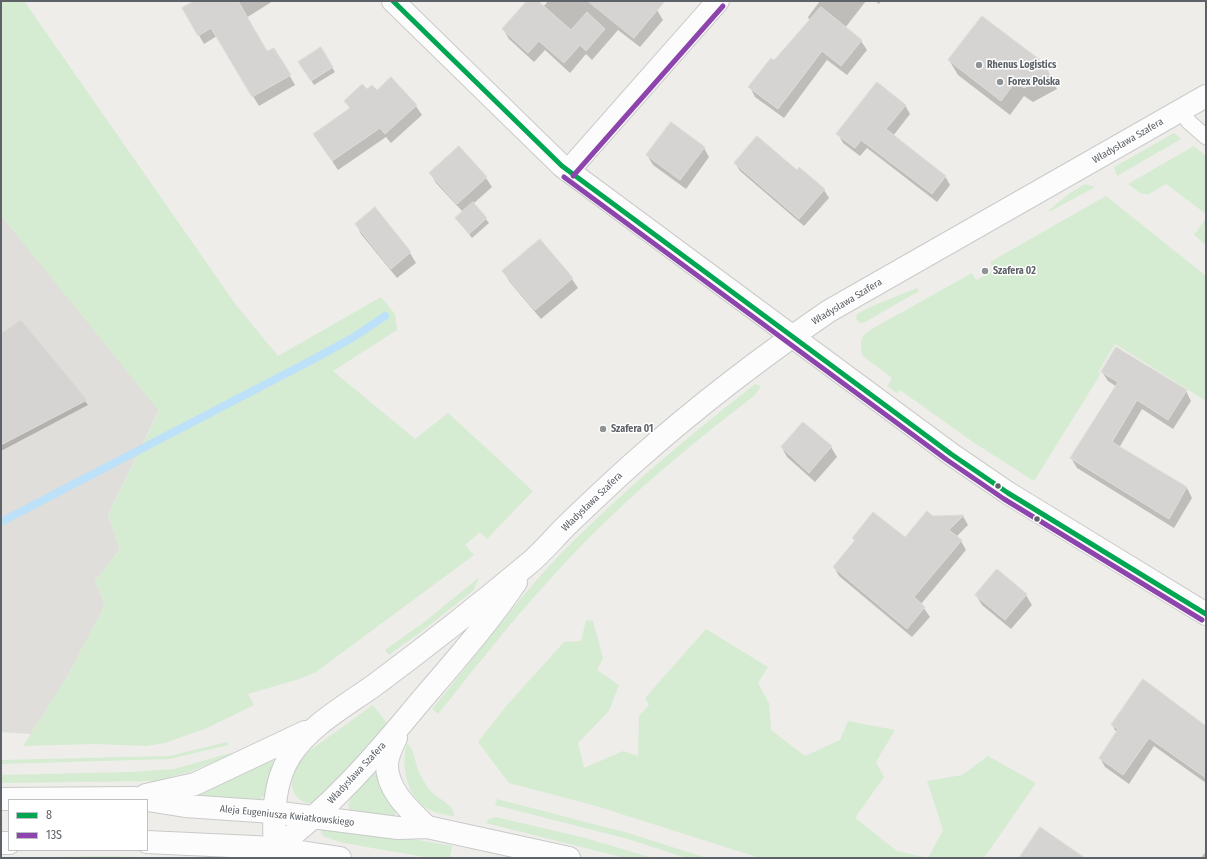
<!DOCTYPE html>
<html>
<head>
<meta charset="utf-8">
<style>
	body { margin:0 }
	#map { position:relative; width:1207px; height:859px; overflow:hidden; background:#eeede9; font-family:"Fira Sans Condensed",sans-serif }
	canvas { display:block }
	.frame { position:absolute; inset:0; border:2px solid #5d6268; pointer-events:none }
	.legend { position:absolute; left:8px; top:799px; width:140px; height:52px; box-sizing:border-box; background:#fff; border:1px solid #bec0c3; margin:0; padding:5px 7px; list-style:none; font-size:12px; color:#5d6268 }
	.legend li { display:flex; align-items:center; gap:8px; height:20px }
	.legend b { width:20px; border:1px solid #bec0c3 }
</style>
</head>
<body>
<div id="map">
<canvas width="1207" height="859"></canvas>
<div class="frame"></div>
<ul class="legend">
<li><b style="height:5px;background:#00a651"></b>8</li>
<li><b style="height:5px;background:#8e44ad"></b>13S</li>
</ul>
</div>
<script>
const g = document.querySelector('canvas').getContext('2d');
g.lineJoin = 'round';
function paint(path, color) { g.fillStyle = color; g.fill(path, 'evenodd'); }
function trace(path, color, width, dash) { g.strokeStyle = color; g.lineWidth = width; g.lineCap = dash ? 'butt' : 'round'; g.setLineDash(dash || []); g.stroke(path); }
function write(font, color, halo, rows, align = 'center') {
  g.font = font + ' "Fira Sans Condensed",sans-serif'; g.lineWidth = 3; g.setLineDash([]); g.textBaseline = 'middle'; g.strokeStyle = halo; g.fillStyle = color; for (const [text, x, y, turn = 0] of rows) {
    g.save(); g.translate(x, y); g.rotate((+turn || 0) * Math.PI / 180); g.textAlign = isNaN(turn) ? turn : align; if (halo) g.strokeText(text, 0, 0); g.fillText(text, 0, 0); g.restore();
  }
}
paint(new Path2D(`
	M1,215L159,410L108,515L120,549L95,581L105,605L66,679L31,734L1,732Z`), '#dfdeda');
paint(new Path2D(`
	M1,1H24L236,305L278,356L381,297L395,314L397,330L333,371L415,439L448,413L533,491L487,539L480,532L465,545L474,555L316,672L299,679L248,694L254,705L207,728L165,743L146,746L95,744L23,746L66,679L105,605L95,581L120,549L108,515L159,411L1,215Z
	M1174,133L1181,139L1117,176L1114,167Z
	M1194,146L1206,156V214L1166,184L1149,194H1142L1128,184Z
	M1085,184L1095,187L1049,212V210L1070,193Z
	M1106,196L1206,276V401L1115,344L1099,371L1100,375L1034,481L973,442L900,390L897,393L887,386L892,378L863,356C859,345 860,336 870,330L972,273L976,280L994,270L990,262Z
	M1206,218V245L1194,235Z
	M917,288L919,291L865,322L860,323L856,319L857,314L870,307Z
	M755,384L761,386L754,396C683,450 613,509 553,576C512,620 476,667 438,714L432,709C472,661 509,610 551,564C614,498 684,440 755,384Z
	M479,577L474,590L426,628L389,655L385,650L427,620Z
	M586,620L593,621L603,658L597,670L619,685L609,711L578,743L584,768L623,751L638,756L639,716L649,705L645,698L706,629L768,667L758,683L769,703L771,730L805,756L840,740L848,721L895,730L876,762L884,777L855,818L897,851L928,858L943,830L927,781L962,775L988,756L1036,783L984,858H760L596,806L509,783L478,742L507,705L564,642L581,641Z
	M373,705L387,723L319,802C314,804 309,804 304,802C281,790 296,764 309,751Z
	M227,742L228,745L170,759L1,764V760L169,756Z
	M407,743C415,750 414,760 418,769C420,775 424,782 428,788C436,799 455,804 454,816C447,815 439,814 432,811C407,799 400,768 407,743Z
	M231,753V755L189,772L155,781L1,783V775L130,772L174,769Z
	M271,758L274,762L267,793L259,800L191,797Z
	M376,770L389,801L396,812L394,818L350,812C342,799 368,779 376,770Z
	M497,799L628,833L707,858H686L628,839L495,805Z
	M496,817L585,838L653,858H625L486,823L489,819Z
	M323,828L391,835L452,846L450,858H431L372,848L340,842L323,836L321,832Z
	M107,856L174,858H1Z`), '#d5ecd2');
paint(new Path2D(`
	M194,1H273L246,18L267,53L274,49L295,85L259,106L217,36L204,44L183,8Z
	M529,1H536L543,7L548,1H646L657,10L663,20L640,47L618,30L592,60L586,54L570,73L545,50L534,62L509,39L503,29Z
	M820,1H866L845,28L861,41L867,50L847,75L827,60L784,118L755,97L750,87L810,21L808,17Z
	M875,1H881L879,4Z
	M320,48L335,72L314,85L302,66Z
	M949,60L1043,64L1057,89L1033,102L1024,96L1010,115L958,75Z
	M367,91L376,92L416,106L422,115L391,143L386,137L338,170L320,143L350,109L345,101Z
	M905,105L910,114L893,136L945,176L950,185L937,202L867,148L860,156L843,143L838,134Z
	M704,148L709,157L686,189L653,165L647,155Z
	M735,163L797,171L824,190L829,198L804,226L740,171Z
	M430,173L486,178L492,187L473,204L489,223L472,238L460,223L463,212L436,183Z
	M375,209L410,253L416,263L397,278L361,234L356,224Z
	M540,240L572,279L578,288L541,319L509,281L503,271Z
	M21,322L88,405L1,451V332L3,334Z
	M1102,372L1186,391L1191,401L1173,429L1142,409L1119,448L1187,488L1192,498L1174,528L1077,468L1071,458L1117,387L1108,381Z
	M831,447L837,457L815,482L787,457L782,448Z
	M963,516L968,525L956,537L961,541L966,550L921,604L930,617L912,637L839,576L834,567L855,542L853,538L905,539L933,517Z
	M997,571L1026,595L1032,605L1011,629L982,605L976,595Z
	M1112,725L1206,727V783L1154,746L1129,784L1105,767L1100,758L1117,733Z
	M1206,851V858H1201Z`), '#0003');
trace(new Path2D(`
	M1,522L312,360L354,337L385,316`), '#bde1f8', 8);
const building = new Path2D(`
	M194,1H238L267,51L274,48L291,75L252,97L211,28L198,36L182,8Z
	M527,1H538L571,30L587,12L605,29L586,51L580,45L564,63L539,41L528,53L502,29Z
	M588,1H665L634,38Z
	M821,7L862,40L841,66L822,51L778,109L748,87L771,58L774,60Z
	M982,16L1044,63L1050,75L1024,88L1015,82L1001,101L948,60Z
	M321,47L333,67L311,81L298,62Z
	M391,77L417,105L385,134L380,128L332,161L313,134L350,108L344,101L362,84L367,89L372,85L377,90Z
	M877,82L906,105L886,129L946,176L932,194L861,140L855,148L836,134Z
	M671,122L705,147L680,180L646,155Z
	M757,136L797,170L799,167L825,189L799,219L734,163Z
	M459,146L487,177L457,204L429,173Z
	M473,202L487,218L469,234L455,218Z
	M375,207L411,252L391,269L355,224Z
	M540,239L573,278L535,310L502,271Z
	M21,320L87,400L1,445V334Z
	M1116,347L1187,390L1168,420L1137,400L1112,442L1187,487L1169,519L1070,458L1118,382L1101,372Z
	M803,422L832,446L809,473L781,447Z
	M927,511L933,516L964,515L949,530L962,540L914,597L925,607L907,629L833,567L855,540L852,538L873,512L905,537Z
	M997,569L1027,594L1005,620L975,595Z
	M1143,679L1206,726V778L1149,738L1123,775L1099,758L1118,729L1111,725Z
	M1040,827L1085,858H1019Z`);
paint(building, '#d5d4d2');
trace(building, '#dedcd8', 1);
const lane = new Path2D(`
	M1181,110L1189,122L1206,137`);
const street = new Path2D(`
	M393,1L562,166L951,454L1008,493L1206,614
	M568,171L718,1`);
const secondary = new Path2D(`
	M396,738C392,746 387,756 387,765C387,791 410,810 427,827
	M146,795L195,784L305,732
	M1,799L135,798L185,806L273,812L398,828L427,827L569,858
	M147,842L275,848L340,858
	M1,843H9
	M275,848C273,817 273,783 290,756C310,725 347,705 376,684C427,646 478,606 527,565C541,554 553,539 566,526C590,503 614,480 639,458C699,405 763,356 829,311L1206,96
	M275,848C331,808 375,756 419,703C453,663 487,625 516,582`);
trace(lane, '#cbcbcb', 17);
trace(street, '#cbcbcb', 24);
trace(secondary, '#c9caca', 24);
trace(lane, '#fcfcfc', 15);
trace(street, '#fcfcfc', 22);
trace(secondary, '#fcfcfc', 22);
trace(new Path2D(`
	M393,1L562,166L951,454L1008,493L1206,614`), '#00a651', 5);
trace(new Path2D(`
	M573,176L723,6
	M564,177L947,460L1004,499L1202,620`), '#8e44ad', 5);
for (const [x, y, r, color] of [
	[979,65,4,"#909395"],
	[1000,82,4,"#909395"],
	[985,271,4,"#909395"],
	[603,429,4,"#909395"],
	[998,486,3.5,"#5d6268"],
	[1037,519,3.5,"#5d6268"]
]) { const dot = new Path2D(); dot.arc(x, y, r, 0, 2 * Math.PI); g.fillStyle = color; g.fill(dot); trace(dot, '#fff', 1.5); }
write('bold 10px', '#5d6268', '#fff', [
	["Rhenus Logistics",987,65],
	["Forex Polska",1008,82],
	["Szafera 02",993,271],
	["Szafera 01",611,429]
], 'left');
write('10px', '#5d6268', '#fff', [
	["Władysława Szafera",1128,141,-30],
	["Władysława Szafera",847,302,-31],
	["Władysława Szafera",592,502,-44],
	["Władysława Szafera",357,773,-47],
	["Aleja Eugeniusza Kwiatkowskiego",287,816,6]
]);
</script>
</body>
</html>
